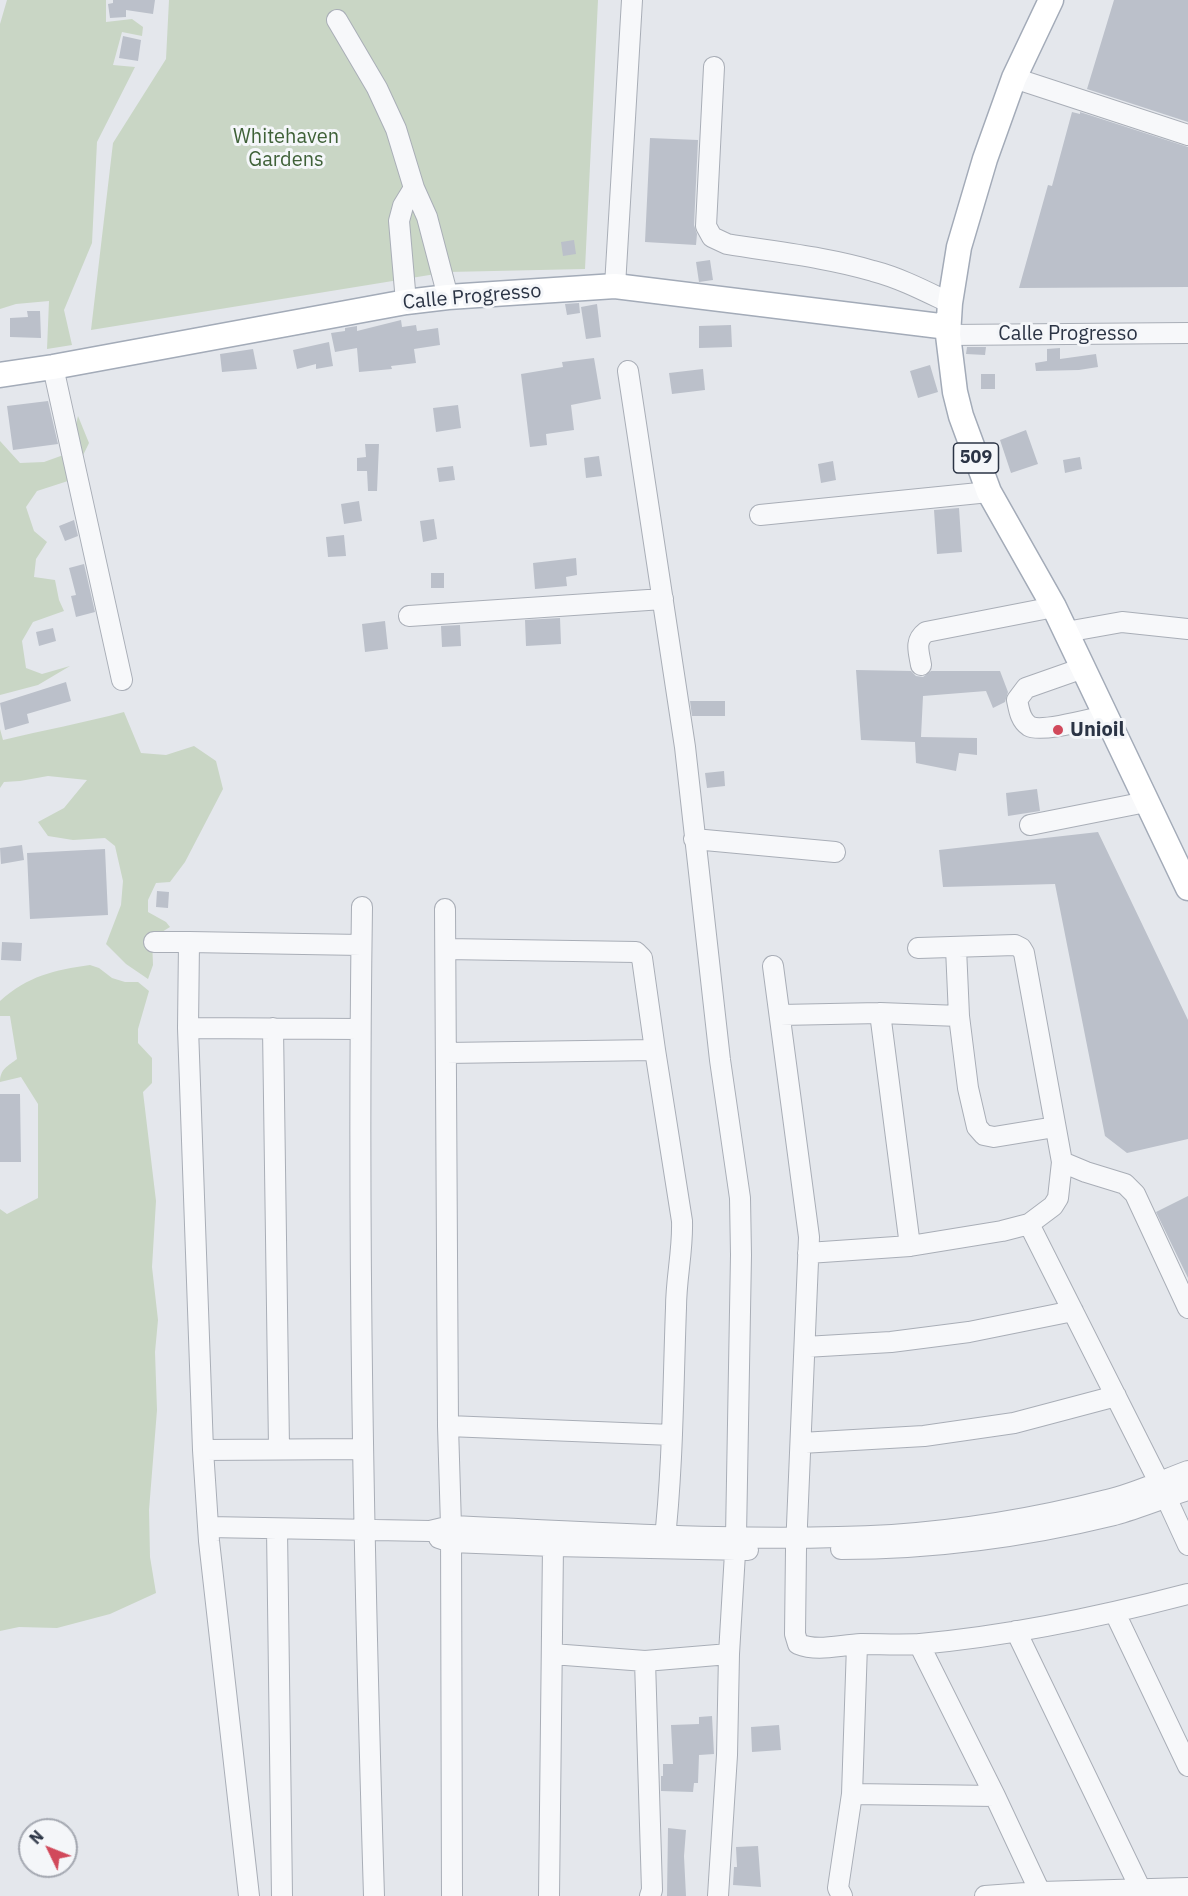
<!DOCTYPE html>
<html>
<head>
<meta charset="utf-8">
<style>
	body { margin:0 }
	#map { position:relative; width:1188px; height:1896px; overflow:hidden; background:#e4e7ec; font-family:"IBM Plex Sans",sans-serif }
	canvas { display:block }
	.north { position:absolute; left:18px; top:1818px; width:60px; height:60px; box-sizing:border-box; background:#f4f6f9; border:2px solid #a4a8b1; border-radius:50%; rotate:313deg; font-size:16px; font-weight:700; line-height:24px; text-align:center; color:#2b3445 }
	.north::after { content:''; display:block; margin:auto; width:21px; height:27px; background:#d1495b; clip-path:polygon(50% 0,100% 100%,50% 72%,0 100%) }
</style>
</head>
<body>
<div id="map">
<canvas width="1188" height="1896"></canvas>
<div class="north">N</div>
</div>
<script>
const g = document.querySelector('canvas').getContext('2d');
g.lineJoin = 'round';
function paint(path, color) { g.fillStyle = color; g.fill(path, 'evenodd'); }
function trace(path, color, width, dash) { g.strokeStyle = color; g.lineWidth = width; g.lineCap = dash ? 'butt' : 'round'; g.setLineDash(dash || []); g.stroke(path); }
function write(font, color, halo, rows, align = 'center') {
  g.font = font + ' "IBM Plex Sans",sans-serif'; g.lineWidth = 6; g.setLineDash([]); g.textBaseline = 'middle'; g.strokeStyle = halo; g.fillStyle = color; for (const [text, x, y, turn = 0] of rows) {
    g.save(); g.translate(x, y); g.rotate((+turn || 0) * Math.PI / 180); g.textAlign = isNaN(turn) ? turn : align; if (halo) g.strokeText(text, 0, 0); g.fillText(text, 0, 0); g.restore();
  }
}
paint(new Path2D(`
	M7,0H106V22L132,19L143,27L142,36L122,32L113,65L135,67L97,142L92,243L64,310L72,345L47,349L49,301L16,304L0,309V358V24Z
	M169,0H598L585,269L448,272L91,330L113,143L166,59Z
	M78,416L89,443L71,480L37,491L26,507L34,531L47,542L36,559L34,577L55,580L59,600L64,611L33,622L22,641L26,668L42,674L70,666L38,685L0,695V441L20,463L44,462L69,453Z
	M124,712L141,753L166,755L194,746L216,761L223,789L185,862L170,882L156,883L148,900V912L166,922L170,927L152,938L153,965L148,979L126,964L106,944L121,905L123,881L115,846L105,838L73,840L48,836L38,822L64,808L87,780L48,776L20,781L4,782L0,788V729L3,740C43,730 84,723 124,712Z
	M90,965L99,968L112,978L125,982H138L149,991L138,1029V1043L152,1058V1083L143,1092L156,1201L152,1267L158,1320L155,1352L157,1410L149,1510L150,1557L156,1593L110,1614L57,1628L19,1627L0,1631V1209L7,1214L38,1198V1104L21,1077L0,1082C0,1069 8,1066 17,1059L10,1016H0V1001C28,976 54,970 90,965Z`), '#c9d6c5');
paint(new Path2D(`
	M113,0H155L153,14L126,10V17L110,18L108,4L113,3Z
	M1114,0H1188V122L1087,89Z
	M123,36L141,40L138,61L119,58Z
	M1072,112L1080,114V112L1188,147V287L1019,288L1048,185L1052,186Z
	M650,138L698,140L694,225L697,234L696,245L645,242Z
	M574,240L576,254L563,256L561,242Z
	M710,260L713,280L699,282L696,262Z
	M579,303L580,313L567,315L565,304Z
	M597,304L601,337L586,339L581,307Z
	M27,311H40L41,338L10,337V318L28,317Z
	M401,320L402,327L416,325L417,331L438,328L440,345L414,349L416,363L391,366L392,369L359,372L357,348L335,352L331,333L345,331V328L357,326V331Z
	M731,325L732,347L699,348V326Z
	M329,342L333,366L316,369V364L297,369L293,350Z
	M967,347H986L985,355L966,354Z
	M1060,348V359L1096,354L1098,367L1079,370L1036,371L1035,363L1047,361V349Z
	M253,349L257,369L222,372L220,354Z
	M594,358L601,399L571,405L574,430L546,434L547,445L530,447L521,374L563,367L562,362Z
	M930,365L938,392L918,398L910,371Z
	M703,369L705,390L672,394L669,373Z
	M981,374H995V389H981Z
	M48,401L58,444L13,450L7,406Z
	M458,405L461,428L436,432L433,408Z
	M1026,430L1038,464L1011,473L1000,440Z
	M365,444H379L377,491H368L367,471H357V458L366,457Z
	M599,456L602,476L586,478L584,458Z
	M1080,457L1082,469L1065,473L1063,460Z
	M833,461L836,480L821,483L818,464Z
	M453,466L455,480L439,482L437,468Z
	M359,501L362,521L344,524L341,504Z
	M959,508L962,552L937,554L934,510Z
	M434,519L437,539L423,542L420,521Z
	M74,520L78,536L65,541L59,526Z
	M344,535L346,556L328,557L326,537Z
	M576,558L577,575L566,577L567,586L535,589L533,563Z
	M84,564L95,612L76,617L71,596L76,595L69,568Z
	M431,573H444V588H431Z
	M560,618L561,644L526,646L525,620Z
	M385,621L388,649L365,652L362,624Z
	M460,625L461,646L442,647L441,626Z
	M53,628L56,641L39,646L36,632Z
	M856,670L911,671L916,676L923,677L931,671H1000L1008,692L1005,702L993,708L986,691L923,696L921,737L977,738V755L959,753L956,771L916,763L915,742L861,740Z
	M66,682L71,701L27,714L29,723L5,730L0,703Z
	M690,701H725V716H692Z
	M724,771L725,786L707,788L705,773Z
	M1037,789L1040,811L1008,816L1006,793Z
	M1098,832L1188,1020V1139L1127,1153L1105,1136L1055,884L943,887L939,850Z
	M22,845L24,860L1,864L0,848Z
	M105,849L108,915L30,919L27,853Z
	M157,891L169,892L168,908L156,907Z
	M2,942L22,943L21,961L1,960Z
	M0,1094H20L21,1162H0Z
	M1188,1196V1278L1156,1212Z
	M712,1716L714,1754L699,1755L698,1783H694L693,1792L661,1791V1776H663V1764H673L671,1725L699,1724V1717Z
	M779,1725L781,1750L752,1752L751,1727Z
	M668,1828L686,1830L684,1856L686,1896H667Z
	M758,1846L761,1887L733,1885L734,1867H737L736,1847Z`), '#bbc0ca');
const minor = new Path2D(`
	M337,20L377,88L396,129L414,188L427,217L448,297
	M714,67L706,226L712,237L727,244C775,252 826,257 873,271C900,278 925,291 950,303
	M1014,78L1188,135
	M615,286L632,0
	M406,302L399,221L403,206L414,188
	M948,335L1188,333
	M53,367L122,680
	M628,371L685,747L720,1060L740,1198L741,1255L736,1536L729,1654L727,1755L718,1896
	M760,515L989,492
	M409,616L663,599
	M1066,632L1122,622L1188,629
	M921,665C919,652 914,641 926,632L1054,607
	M1083,668L1026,688L1017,700C1019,709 1020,720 1029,726C1041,733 1090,719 1105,716
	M1030,825L1146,802
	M694,839L835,852
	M362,907C357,1236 364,1566 374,1896
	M445,909L448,1426L451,1526L452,1896
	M154,942H189
	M956,948L959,1016L968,1088L977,1127L984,1135L994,1137L1055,1127
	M446,949L636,952L642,958L655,1050L682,1221C683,1251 676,1278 676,1308C673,1388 673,1468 664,1547
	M773,966L809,1237L796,1549L795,1634L798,1644C818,1652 839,1645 861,1644C880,1644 900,1645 920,1644C1011,1636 1100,1617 1188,1594
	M880,1013L910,1246
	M780,1015L880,1013L959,1016
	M188,1028L360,1029
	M273,1028L279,1448
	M446,1053L655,1050
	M1062,1162L1086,1172L1125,1184L1135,1194L1188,1308
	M1029,1224L1159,1482L1188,1545
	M808,1253L910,1246L1002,1231L1029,1224L1053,1206L1058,1198L1062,1162L1024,953L1021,948L1015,945L918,948
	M805,1347L891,1342L969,1332L1073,1311
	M448,1426L672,1435
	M801,1443L924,1436L1014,1423L1116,1396
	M203,1450L363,1449
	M208,1527L430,1531L451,1526C597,1532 745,1543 892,1535C964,1530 1037,1518 1107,1500C1134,1494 1161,1481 1188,1471
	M277,1529L282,1896
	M439,1538L451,1542L553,1546L748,1550
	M841,1549C933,1549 1024,1537 1114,1515C1139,1508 1163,1498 1188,1490
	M1115,1613L1188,1766
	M1016,1631L1141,1890
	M919,1644L995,1796L1040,1892
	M552,1654L645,1661L652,1890L650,1896
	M645,1661L729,1654
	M852,1794L995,1796
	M249,1896L209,1541L203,1450L188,1028L189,942L361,945
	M549,1896L553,1546
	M842,1896L838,1888L852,1794L857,1645
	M985,1896L1040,1892L1188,1888`);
const major = new Path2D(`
	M1051,0L1014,78L985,159L959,247L950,303L948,335L955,392L961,416L989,492L1054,607L1188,888
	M0,375L53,367L406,302L448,297L615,286L948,327`);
trace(minor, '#a9aeb7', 22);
trace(major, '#a3abb8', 27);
trace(minor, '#f7f8fa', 20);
trace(major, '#fff', 24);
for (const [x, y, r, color] of [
	[1058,730,6,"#d1495b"]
]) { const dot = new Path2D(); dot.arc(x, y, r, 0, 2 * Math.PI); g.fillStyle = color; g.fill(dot); trace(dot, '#f4f6f9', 2); }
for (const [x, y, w] of [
	[976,458,45]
]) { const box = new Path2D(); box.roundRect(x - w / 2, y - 15, w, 30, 4.5); g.fillStyle = '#f4f6f9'; g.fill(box); trace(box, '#2b3445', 1.5); }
write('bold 18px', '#2b3445', null, [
	["509",976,458]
]);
write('20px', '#3f6138', '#f4f6f9', [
	["Whitehaven",286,137],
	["Gardens",286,160]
]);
write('20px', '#2b3445', '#f4f6f9', [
	["Calle Progresso",472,297,-5],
	["Calle Progresso",1068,334]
]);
write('bold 20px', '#2b3445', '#f4f6f9', [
	["Unioil",1070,730]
], 'left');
</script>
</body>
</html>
